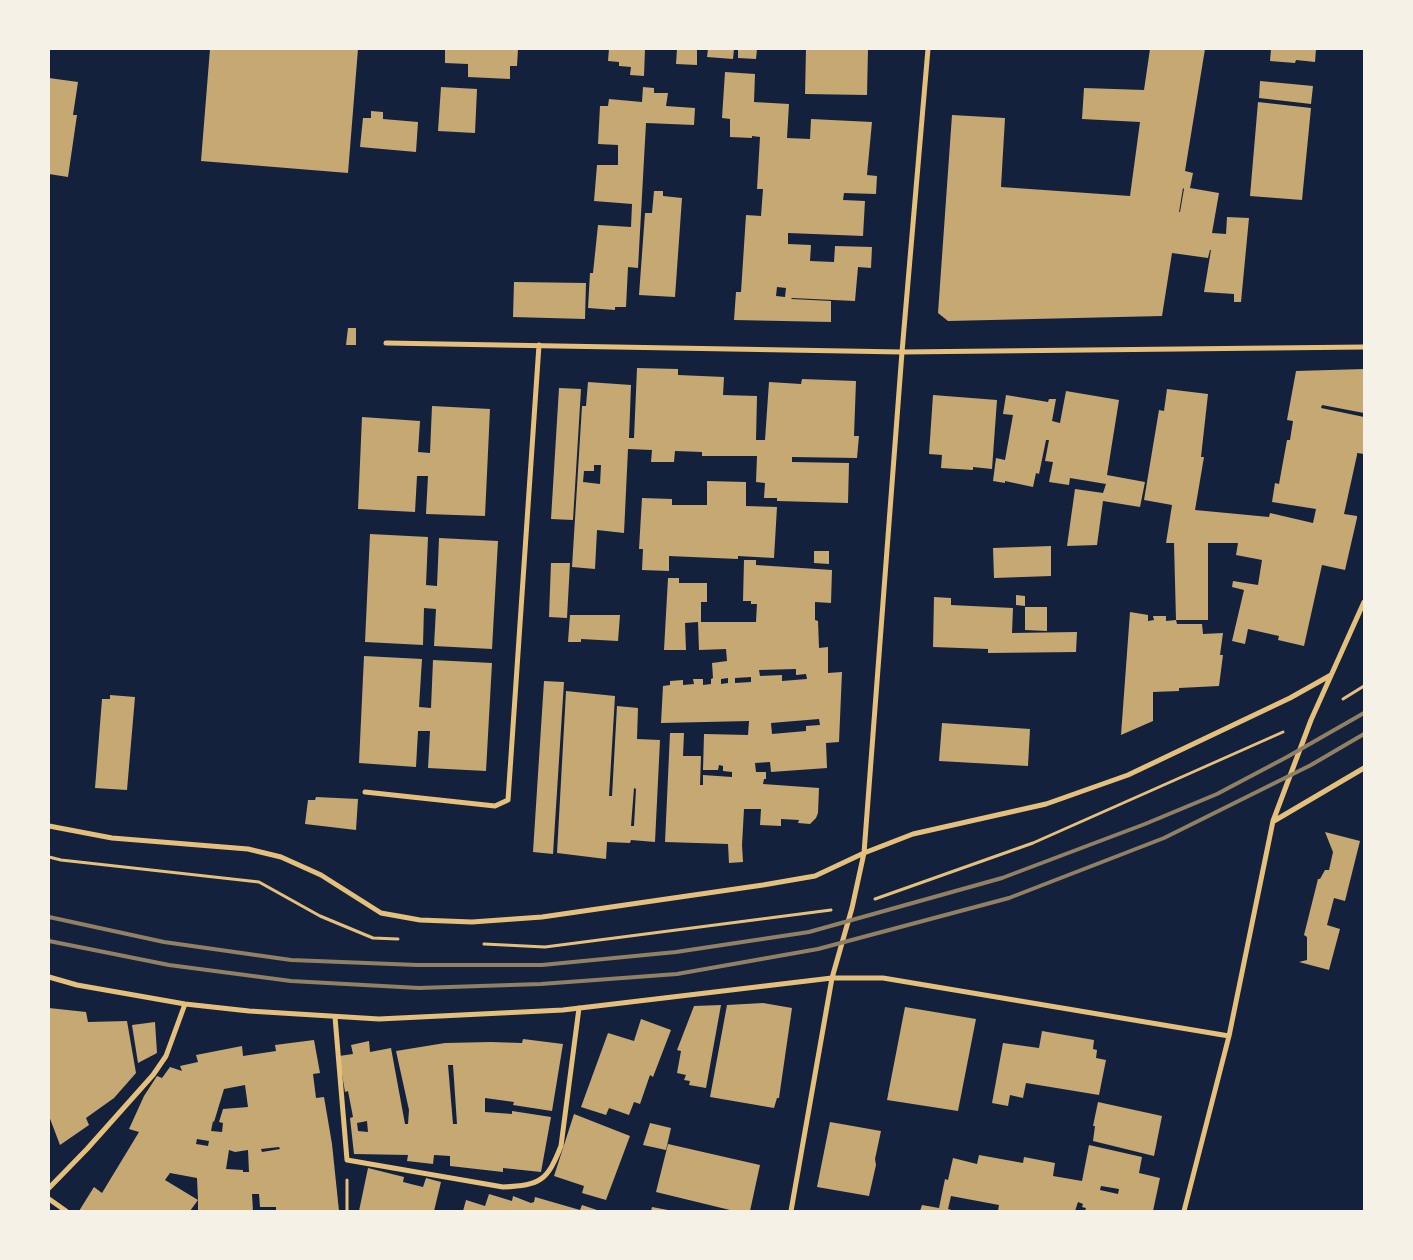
<!DOCTYPE html>
<html>
<head>
<meta charset="utf-8">
<style>
	body { margin:0 }
	#map { position:relative; width:1413px; height:1260px; overflow:hidden; background:#14213d; font-family:Georgia,serif }
	canvas { display:block }
	.frame { position:absolute; inset:0; border:50px solid #f6f1e7; pointer-events:none }
</style>
</head>
<body>
<div id="map">
<canvas width="1413" height="1260"></canvas>
<div class="frame"></div>
</div>
<script>
const g = document.querySelector('canvas').getContext('2d');
g.lineJoin = 'round';
function paint(path, color) { g.fillStyle = color; g.fill(path, 'evenodd'); }
function trace(path, color, width, dash) { g.strokeStyle = color; g.lineWidth = width; g.lineCap = dash ? 'butt' : 'round'; g.setLineDash(dash || []); g.stroke(path); }
paint(new Path2D(`
	M210,49H358L348,173L201,161Z
	M445,49H518L517,66H510V79L468,77V64L445,63Z
	M609,49H645L644,76L630,75L631,67L619,66V62L608,61Z
	M677,49H697V65L676,64Z
	M708,49H734L733,59L707,57Z
	M738,49H757L756,59L738,58Z
	M806,49H868L867,95L805,94Z
	M1150,49H1205L1185,171L1193,173L1190,188L1219,193L1212,233L1226,234L1227,217L1249,218L1241,302H1234V294L1204,292L1211,250H1210L1208,258L1172,253L1162,316L948,321L938,313L952,115L1005,118L1001,187L1130,196L1140,122L1082,119L1084,88L1144,90ZM1183,188L1184,189L1180,212H1179Z
	M1271,49H1316L1315,62L1296,60L1295,63L1270,61Z
	M725,72L755,74L754,102L789,104L787,138L810,139L811,119L872,122L867,175L877,176L876,194L844,193L843,200L865,201L863,236L788,233V244L811,245L810,261L834,262L835,246L872,247L871,268L858,267L855,301L792,298L791,299L831,301V322L734,320L736,292H741L746,215L761,216L763,189H757L760,137L752,136V138L730,137V119L722,118ZM777,287L786,288L785,297L776,296Z
	M49,78L78,82L73,115H77L68,177L49,174Z
	M1260,81L1313,86L1311,104L1259,98Z
	M441,87L477,89L475,133L438,131Z
	M643,87L654,88V93H668L666,106L695,108L694,125L646,123L638,268L628,267L626,307H615V310L588,308L590,273H593L598,225L631,227L632,204L594,201L597,165H618V145L598,144L600,106H608L609,99L642,102Z
	M1258,102L1311,108L1302,200L1250,196Z
	M371,111L383,112V119L418,122L416,152L360,147L363,118H371Z
	M654,191H663V196L682,198L675,297L639,295L645,213H652Z
	M514,282L586,283L585,319L513,317Z
	M348,328H356V345H346Z
	M637,368L678,369V375L724,377L723,395L757,396L756,440H765L769,382L801,384L802,379L856,381L854,436H859L857,458L792,457V462L849,463L848,503L777,501V498H764L765,483L756,482L757,456H702V452L675,451L674,462H651L652,450L628,449L624,533L597,530L595,569L572,567L582,406H586L588,382L631,385L629,438H634ZM594,465H601L600,484L583,482L584,471H594Z
	M1364,369V413L1322,405L1321,408L1364,417V454L1357,453V455L1344,514L1357,516V518L1345,570L1322,565L1304,646L1278,640L1279,636L1248,629L1245,644L1232,641L1244,590L1232,587L1233,581L1258,585L1262,560L1236,555L1238,543H1208V620H1176L1174,543H1166L1172,505L1144,500L1159,410L1164,411L1167,389L1208,394L1201,457H1204L1195,510L1269,517L1270,513L1313,523L1316,509L1272,502L1275,483L1279,484L1287,440H1290L1293,421L1287,420L1296,371Z
	M559,388L581,389L573,520L551,519Z
	M1066,391L1119,400L1107,475L1145,482L1140,507L1103,501L1097,545L1067,546L1075,489L1103,493L1106,484L1070,478L1069,485L1049,482L1053,462L1045,461L1049,440H1046L1039,474L1036,473L1033,487L1005,481V483L993,481L996,458L1005,460L1013,415L1003,414L1006,395L1048,402L1049,399H1056L1052,421L1060,423Z
	M933,395L997,400L992,469L973,467V470L941,468L942,455L929,454Z
	M432,406L490,409L485,516L426,514L428,476H417L415,512L358,509L362,417L420,421L418,452L430,453Z
	M707,481L746,482V506L777,507L774,558L738,556V559L669,556V571L642,570L643,549H639L642,498L672,499V505H707Z
	M370,534L428,537L426,585L437,586L439,538L498,541L492,649L434,646L436,609L424,608L423,645L365,642Z
	M1051,546V576L994,578L993,548Z
	M814,551H829V564L814,563Z
	M744,560H756V565L832,570L831,603L815,602V620L818,621L819,648L828,647V673L842,672L839,742L826,743L827,768L771,772L770,762L755,763L756,772H766V779H764L763,784L819,788L818,813L816,818L810,824L798,823L799,820L781,819V826L760,825L761,809H744L742,845L743,862L729,863L728,844L665,842L670,733H684L683,756H701L700,785H703V775L732,777V772L723,771V766L719,765L718,770H703L704,734L748,735L749,721L661,723L663,686L670,685V681L683,680V685L694,684L693,679H703V685L711,684V679L713,678L712,663L727,661L726,649L699,650L698,622L685,623L686,650H664L668,578H679V583H707V602H701V622H756L757,604H751V601H743ZM796,669V675L806,674L807,679L782,681V675L760,676L759,670ZM751,677V682L735,683V678ZM728,678V683L721,684V679ZM819,719L820,725L806,726V731L772,734L771,723Z
	M551,563H570L567,618L549,617Z
	M1016,595L1025,596V606L1016,605Z
	M934,597L951,598V605L1013,608L1012,633L1077,632L1076,652L988,653V649L933,647Z
	M1025,607H1047V631L1025,630Z
	M1130,612L1148,615V621L1154,620L1153,616H1166V621L1176,620L1177,624H1202L1203,634L1223,633L1220,655H1223L1219,686L1179,688V691L1153,692V721L1121,735Z
	M570,615H620L618,641L581,639V642H568Z
	M364,656L422,659L419,707L431,708L433,660L492,663L486,771L428,768L430,731H418L416,767L359,763Z
	M544,681L564,682L553,854L533,852Z
	M566,691L615,696L609,796H612L617,706L638,708L637,739L660,740L655,842L631,840L630,843L607,842L606,859L557,853ZM634,788L636,789L634,826H631Z
	M110,695L135,697L127,790L95,788L102,699H110Z
	M942,723L1030,729L1028,766L939,761Z
	M316,797L358,799L356,830L305,824L308,800H315Z
	M1325,832L1360,841L1345,901L1334,898L1327,925L1340,929L1329,970L1299,962L1307,960V937L1304,935L1318,879H1320L1325,870H1329L1333,852Z
	M763,1003L792,1008L779,1098H777L774,1108L710,1097L727,1005Z
	M721,1005L706,1088L689,1085L690,1081L684,1080L686,1075L677,1073L681,1051L677,1050L694,1006Z
	M905,1007L976,1019L958,1111L887,1100Z
	M49,1008L86,1012L88,1022L127,1021L136,1073L114,1098L86,1118L89,1125L60,1145L49,1116Z
	M641,1019L671,1030L653,1077L650,1075L640,1104L634,1102L629,1115L609,1108L606,1115L581,1107L608,1033L634,1041Z
	M155,1022L157,1053L138,1063L132,1025Z
	M1042,1031L1094,1040L1093,1049L1097,1050L1096,1058L1106,1060L1099,1095L1026,1083L1023,1098L1010,1095L1008,1106L992,1103L1003,1043L1039,1048Z
	M523,1039L563,1044L552,1111L513,1105L514,1102L485,1098V1112L512,1114V1111L551,1117L541,1172L503,1168V1172L450,1166V1156L434,1155L433,1164L407,1161L408,1155L354,1154L350,1118L353,1117L348,1091L345,1092L339,1056L353,1054L351,1045L369,1041L370,1052L391,1048L405,1124H408L409,1110L396,1051L445,1043L491,1042L522,1043ZM448,1065H453L457,1124H453ZM367,1121L368,1132L358,1131L357,1123Z
	M314,1040L320,1073L313,1074L316,1098L324,1097L332,1144L339,1211H276V1207H260L259,1194H252L253,1211H198V1200L190,1211H79L94,1187L102,1193L139,1132L129,1129L144,1096L157,1076L162,1078L170,1067L182,1071L180,1066L198,1062L196,1055L242,1046L243,1056L276,1051L275,1045ZM245,1085L248,1107L223,1109L219,1122L223,1123L222,1132L211,1131L213,1121L214,1122L224,1089ZM197,1139L209,1141L208,1146L196,1144ZM279,1147L280,1149L262,1152L261,1149ZM229,1150L235,1152L248,1150L249,1172H243V1170L226,1169ZM170,1173L197,1178L198,1200L165,1180Z
	M1098,1102L1162,1116L1154,1156L1093,1141L1095,1126H1093Z
	M574,1114L630,1136L606,1200L582,1193L584,1186L554,1176Z
	M830,1122L881,1131L875,1159L876,1165L869,1196L817,1187Z
	M650,1123L671,1128L666,1150L643,1145Z
	M668,1144L760,1165L750,1211H734L656,1192Z
	M1089,1145L1142,1157L1139,1173L1160,1178L1153,1211H1085L1086,1208L1082,1207L1083,1204L1078,1202L1075,1211H998L999,1205L951,1196L948,1209L955,1211H920L922,1205L939,1208L945,1179L948,1180L953,1158L977,1164L979,1155L1023,1163L1024,1157L1055,1163L1053,1176L1082,1181ZM1101,1186L1119,1189L1118,1194L1100,1190Z
	M368,1168L404,1177L403,1182L423,1187L426,1178L441,1182L434,1211H359Z
	M489,1194L512,1201L513,1196L531,1203L534,1202L535,1197L580,1210L582,1205L600,1211H463L466,1200L485,1206Z
	M652,1207L668,1210V1211H651Z`), '#c6a872');
trace(new Path2D(`
	M1343,699L1364,686
	M49,857L61,860L259,882L320,916L373,938L398,939
	M875,899L1033,843L1283,732
	M484,944L545,947L831,910
	M347,1211V1180`), '#e5c07b', 3);
trace(new Path2D(`
	M386,343L902,352L1364,347
	M365,792L495,806L508,800L539,345
	M1274,821L1364,768
	M49,826L112,838L248,849L281,857L321,875L381,913L420,920L472,922L542,917L763,885L815,876L864,853L913,834L1046,804L1128,775L1290,698L1331,675
	M49,977L77,985L185,1004L249,1011L379,1019L563,1010L832,978H883L1229,1036
	M335,1017L347,1160L503,1187C541,1185 547,1181 561,1146L579,1008
	M49,1188L87,1149L153,1075L166,1056L185,1004
	M49,1199L66,1211
	M791,1211L832,978L852,908L864,853L902,352L928,49
	M1184,1211L1229,1036L1273,821L1311,720L1364,602`), '#e5c07b', 5);
trace(new Path2D(`
	M49,917L164,942L291,960L417,965H542L676,952L809,932L1002,878L1145,824L1217,794L1287,757L1364,713
	M49,941L169,965L291,981L419,988L541,984L677,974L818,949L1009,898L1164,838L1311,765L1364,734`), '#918062', 4);
</script>
</body>
</html>
